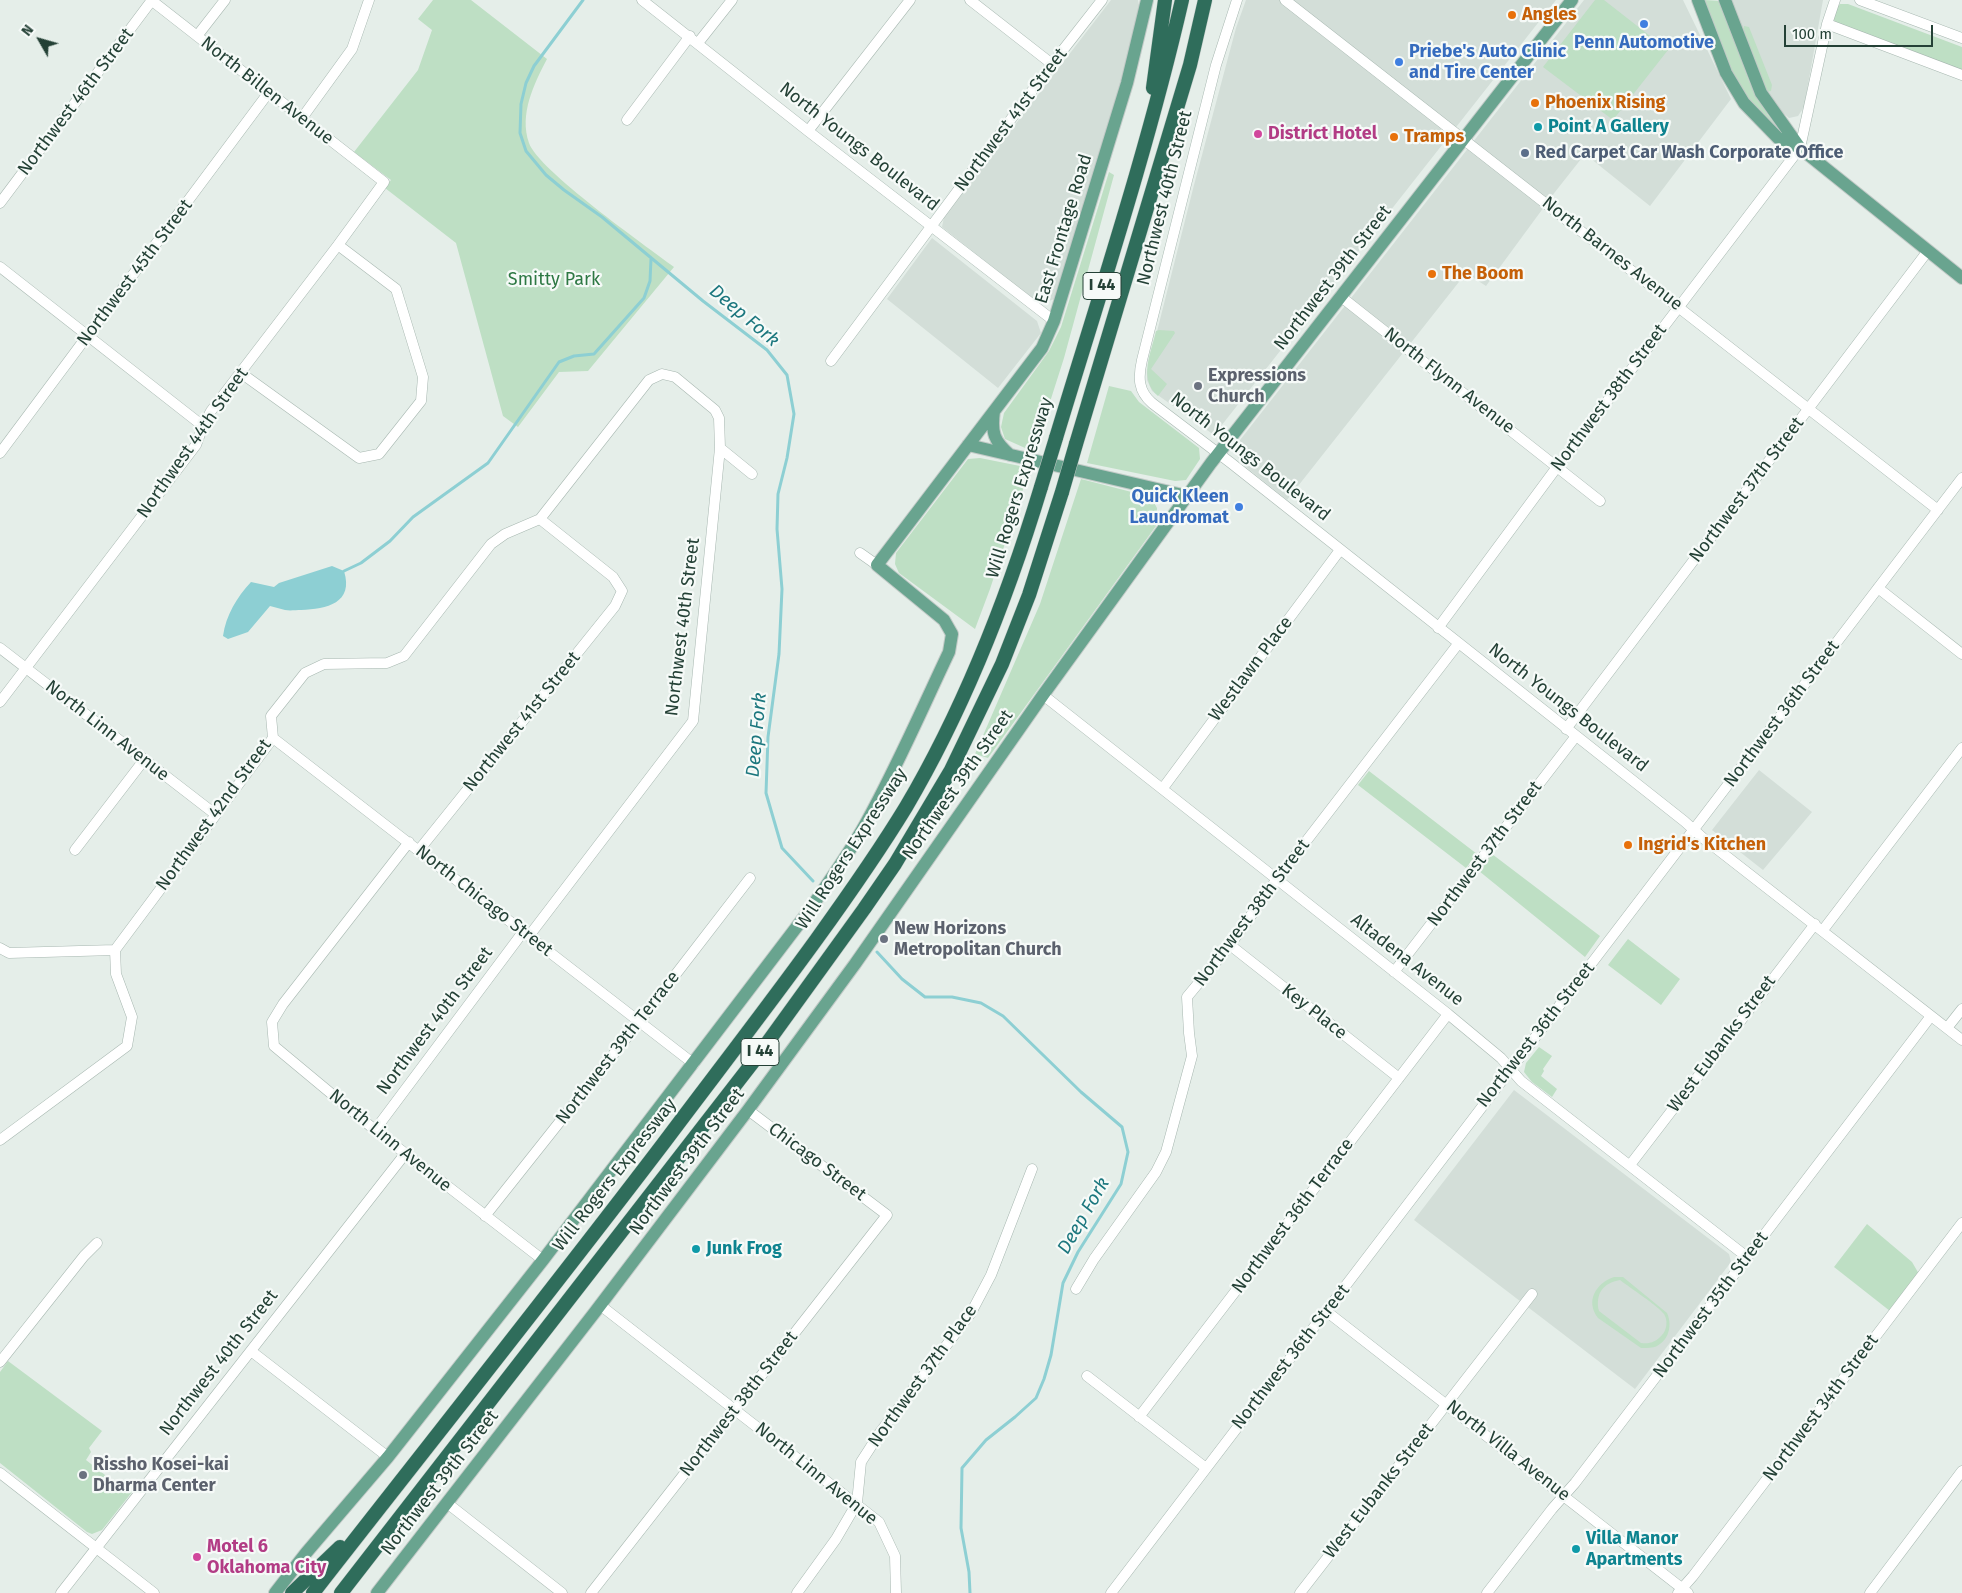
<!DOCTYPE html>
<html>
<head>
<meta charset="utf-8">
<style>
	body { margin:0 }
	#map { position:relative; width:1962px; height:1593px; overflow:hidden; background:#e5eee9; font-family:"Fira Sans",sans-serif }
	canvas { display:block }
	.north { position:absolute; left:15px; top:15px; width:50px; height:50px; -webkit-text-stroke:4px #f6faf8; paint-order:stroke; rotate:308deg; font-size:14px; font-weight:700; line-height:20px; text-align:center; color:#244136 }
	.north::after { content:''; display:block; margin:auto; width:18px; height:22px; background:#244136; clip-path:polygon(50% 0,100% 100%,50% 72%,0 100%) }
	.scale { position:absolute; left:1784px; top:25px; width:149px; height:22px; box-sizing:border-box; border:2px solid #244136; border-top:0; padding-left:6px; font-size:15px; line-height:18px; white-space:nowrap; color:#244136; -webkit-text-stroke:4px #f6faf8; paint-order:stroke }
</style>
</head>
<body>
<div id="map">
<canvas width="1962" height="1593"></canvas>
<div class="north">N</div>
<div class="scale">100 m</div>
</div>
<script>
const g = document.querySelector('canvas').getContext('2d');
g.lineJoin = 'round';
function paint(path, color) { g.fillStyle = color; g.fill(path, 'evenodd'); }
function trace(path, color, width, dash) { g.strokeStyle = color; g.lineWidth = width; g.lineCap = dash ? 'butt' : 'round'; g.setLineDash(dash || []); g.stroke(path); }
function write(font, color, halo, rows, align = 'center') {
  g.font = font + ' "Fira Sans",sans-serif'; g.lineWidth = 4.5; g.setLineDash([]); g.textBaseline = 'middle'; g.strokeStyle = halo; g.fillStyle = color; for (const [text, x, y, turn = 0] of rows) {
    g.save(); g.translate(x, y); g.rotate((+turn || 0) * Math.PI / 180); g.textAlign = isNaN(turn) ? turn : align; if (halo) g.strokeText(text, 0, 0); g.fillText(text, 0, 0); g.restore();
  }
}
paint(new Path2D(`
	M1111,0H1138L1140,10L1129,56L1054,299L1044,303L1037,302L942,227L944,217Z
	M1246,0H1556L1214,435L1152,391L1147,380V371L1194,185L1236,28Z
	M1584,0H1683L1731,99L1650,206L1585,154L1555,192L1486,286L1466,273L1287,500L1242,464L1233,449Z
	M1730,0H1823L1804,107L1798,116L1789,118L1782,112L1767,92Z
	M932,238L1037,321L1041,333L998,388L887,299Z
	M1759,770L1812,812L1763,870L1712,830Z
	M1514,1090L1729,1254L1731,1262L1635,1389L1414,1220Z`), '#d3ded8');
paint(new Path2D(`
	M433,0H471L547,59C534,84 519,114 529,143C538,170 646,246 674,267L588,371L559,372L518,427L503,416L456,243L385,188L391,180L354,152L418,70L432,30L418,19Z
	M1595,0H1604L1668,50L1613,120L1543,67Z
	M1704,0L1721,1L1749,81L1768,115L1782,133H1781L1749,100L1734,77Z
	M1840,4H1848L1962,47V70L1837,24L1833,19L1835,9Z
	M1744,26L1749,27L1772,85L1771,91L1767,92L1764,87L1743,31Z
	M1109,172L1114,175L1064,358L1034,452L1005,439L1001,427L1004,413L1049,351L1061,327Z
	M1159,330L1174,331L1175,333L1151,369L1167,384L1158,396C1138,379 1151,353 1156,331Z
	M1109,386L1131,391L1139,402L1199,448L1200,459L1186,480L1175,481L1087,463Z
	M980,458L1030,468L990,589L975,629L899,573L895,564L896,553L968,459Z
	M1081,479L1151,497L1157,508L1156,526L988,758L975,754L1040,604Z
	M1369,771L1477,854L1466,868L1358,785Z
	M1492,854L1600,936L1585,957L1479,871Z
	M1628,939L1680,979L1661,1005L1608,965Z
	M1539,1047L1552,1056L1543,1069L1544,1071L1541,1076L1557,1089L1552,1097L1532,1082L1524,1072L1526,1063Z
	M1867,1224L1912,1262L1919,1274L1890,1311L1834,1267Z
	M1614,1277H1623L1667,1313C1672,1324 1670,1339 1657,1346C1653,1348 1646,1348 1641,1348L1598,1318C1585,1301 1596,1283 1614,1277ZM1620,1280C1629,1287 1658,1306 1664,1314C1668,1320 1667,1330 1662,1335C1656,1342 1650,1344 1641,1343L1599,1311C1595,1294 1603,1283 1620,1280Z
	M8,1361L102,1431L89,1448L91,1452L86,1460L119,1486L127,1479L136,1487L102,1530L92,1534L87,1532L0,1463V1372Z`), '#bedfc4');
paint(new Path2D(`
	M332,566L344,571C354,603 327,609 301,610C296,610 290,611 285,610C280,609 275,607 270,606L248,632L228,639L223,636C226,615 237,597 251,582L274,587L279,583Z`), '#8dcfd3');
trace(new Path2D(`
	M583,0L534,66L526,83L521,104L520,133L526,151L546,175L564,190L602,217L703,301L767,350L787,375L794,414L787,458L778,494L777,529L782,589L779,654L768,737L766,793L782,848L813,881
	M344,571L361,563L390,541L413,517L488,463L559,362L574,356L594,354L644,298L650,281L651,259
	M877,952L902,979L925,997H952L981,1003L1003,1016L1081,1092L1122,1127L1128,1152L1121,1184L1078,1252L1063,1283L1051,1355L1044,1379L1036,1398L1015,1417L986,1440L962,1468L961,1528L969,1572L970,1593`), '#8dcfd3', 3);
const minor = new Path2D(`
	M642,0L808,131L1054,321
	M970,0L1052,64
	M1237,0L1216,65L1142,360C1138,377 1138,391 1152,403L1231,463L1684,821L1703,838L1962,1040
	M1285,0L1938,510
	M1860,0L1962,38
	M1827,24L1962,75
	M197,36L225,0
	M698,43L732,0
	M302,118L352,49L369,0
	M627,120L690,36
	M808,131L910,0
	M0,203L152,0
	M0,267L203,426
	M1340,296L1600,501
	M831,361L1052,64L1102,0
	M241,373L359,458L379,454L421,401L423,377L396,289L338,245
	M720,448L752,474
	M0,453L269,92
	M860,553L877,565
	M1878,588L1962,654
	M1438,628L1557,467L1800,148L1827,24L1835,0
	M0,648L215,814
	M1043,695L1448,1014L1501,1058L1521,1081L1747,1257
	M0,702L196,445L203,426L211,411L338,245L384,182L151,0
	M1566,729L1927,252
	M273,738L694,1064
	M1163,788L1340,550
	M409,842L283,1004L272,1022L274,1046L375,1130L543,1260
	M75,850L144,760
	M419,850L615,606L622,591L613,577L540,519
	M1823,930L1962,748
	M1230,945L1399,1078
	M0,948L9,953L115,950
	M1394,972L1576,736
	M1947,1028L1962,1009
	M375,1130L523,932
	M0,1140L127,1046L132,1017L116,974L115,950L273,738L271,716L305,673L324,664L387,663L404,656L491,544L505,534L540,519L649,380L662,374L675,377L715,410L719,418L720,448L693,721L529,936
	M1630,1165L1815,924
	M485,1216L639,1022L750,878
	M1076,1289L1094,1259L1156,1172L1166,1152L1192,1056L1189,1033L1187,997L1230,945L1277,879L1458,644
	M600,1305L879,1522L895,1556L896,1593
	M1326,1311L1688,1593
	M251,1351L388,1457
	M0,1362L84,1256L97,1243
	M1087,1376L1206,1468
	M1139,1417L1448,1014
	M0,1473L154,1593
	M447,1503L562,1593
	M61,1593L405,1154
	M591,1593L887,1215L748,1110
	M797,1593L836,1539L857,1503L861,1462L881,1431L971,1313L991,1275L1032,1169
	M1111,1593L1962,478
	M1300,1593L1532,1294
	M1487,1593L1552,1509L1575,1483L1931,1016
	M1678,1593L1693,1576L1962,1223
	M1870,1593L1962,1471`);
const major = new Path2D(`
	M1698,0L1726,73L1744,103L1778,138L1800,148L1962,278
	M1725,0L1761,93L1800,148
	M994,411C991,433 994,441 1010,455
	M968,445L1187,496
	M275,1593L306,1553L388,1457L543,1260L808,912C828,883 849,854 866,823C897,767 922,709 949,652L952,634L944,620L877,565L1042,348L1054,321L1127,83L1147,0
	M377,1593L595,1312L748,1110L855,964L1043,695L1211,463L1572,0`);
const highway = new Path2D(`
	M1153,88L1165,0
	M1056,438C1100,293 1148,148 1182,0
	M1076,444L1190,65L1205,0
	M292,1593L340,1547
	M313,1593C430,1443 548,1295 663,1144C714,1076 766,1009 816,940C847,897 878,853 906,807C965,707 1007,599 1041,487
	M341,1593L757,1057L864,909L895,864L951,770L1002,664L1029,595L1062,492`);
trace(minor, '#a7b7b0', 11);
trace(major, '#c2cac7', 14);
trace(highway, '#c2cac7', 15);
trace(minor, '#fff', 10);
trace(major, '#69a48f', 12);
trace(highway, '#2f6d5b', 14);
const highwayBridge = new Path2D(`
	M1041,487L1056,438
	M1062,492L1076,444`);
trace(highwayBridge, '#c2cac7', 15, []);
trace(highwayBridge, '#2f6d5b', 14);
for (const [x, y, r, color] of [
	[1512,15,5,"#e8710a"],
	[1644,24,5,"#3f7fe0"],
	[1399,62,5,"#3f7fe0"],
	[1535,103,5,"#e8710a"],
	[1538,127,5,"#0f9aa8"],
	[1258,134,5,"#d1479c"],
	[1394,137,5,"#e8710a"],
	[1525,153,5,"#5c6f8a"],
	[1432,274,5,"#e8710a"],
	[1198,386,5,"#6b7280"],
	[1239,507,5,"#3f7fe0"],
	[1628,845,5,"#e8710a"],
	[884,939,5,"#6b7280"],
	[696,1249,5,"#0f9aa8"],
	[83,1475,5,"#6b7280"],
	[1576,1549,5,"#0f9aa8"],
	[197,1557,5,"#d1479c"]
]) { const dot = new Path2D(); dot.arc(x, y, r, 0, 2 * Math.PI); g.fillStyle = color; g.fill(dot); trace(dot, '#f6faf8', 2); }
for (const [x, y, w] of [
	[1102,286,38],
	[760,1052,38]
]) { const box = new Path2D(); box.roundRect(x - w / 2, y - 13.5, w, 27, 4); g.fillStyle = '#f6faf8'; g.fill(box); trace(box, '#244136', 1); }
write('bold 16px', '#244136', null, [
	["I 44",1102,286],
	["I 44",760,1052]
]);
write('bold 18px', '#c56008', '#f6faf8', [
	["Angles",1522,15],
	["Phoenix Rising",1545,103],
	["Tramps",1404,137],
	["The Boom",1442,274],
	["Ingrid's Kitchen",1638,845]
], 'left');
write('bold 18px', '#366cbe', '#f6faf8', [
	["Penn Automotive",1644,43],
	["Priebe's Auto Clinic",1409,52,"left"],
	["and Tire Center",1409,73,"left"],
	["Quick Kleen",1229,497,"right"],
	["Laundromat",1229,518,"right"]
]);
write('18px', '#244136', '#f6faf8', [
	["North Billen Avenue",267,91,38],
	["Northwest 46th Street",76,102,-53],
	["Northwest 41st Street",1011,120,-53],
	["North Youngs Boulevard",859,147,38],
	["Northwest 40th Street",1165,198,-76],
	["East Frontage Road",1064,229,-73],
	["North Barnes Avenue",1612,254,38],
	["Northwest 45th Street",135,273,-53],
	["Northwest 39th Street",1333,278,-52],
	["North Flynn Avenue",1449,381,38],
	["Northwest 38th Street",1609,398,-53],
	["Northwest 44th Street",193,443,-55],
	["North Youngs Boulevard",1250,457,38],
	["Will Rogers Expressway",1020,488,-73],
	["Northwest 37th Street",1747,490,-53],
	["Northwest 40th Street",683,627,-83],
	["Westlawn Place",1251,669,-53],
	["North Youngs Boulevard",1568,708,38],
	["Northwest 36th Street",1782,714,-53],
	["Northwest 41st Street",522,722,-51],
	["North Linn Avenue",107,731,38],
	["Northwest 39th Street",958,785,-55],
	["Northwest 42nd Street",214,815,-54],
	["Will Rogers Expressway",852,849,-57],
	["Northwest 37th Street",1485,854,-53],
	["North Chicago Street",484,901,38],
	["Northwest 38th Street",1252,913,-53],
	["Altadena Avenue",1407,960,38],
	["Key Place",1314,1012,38],
	["Northwest 40th Street",435,1021,-53],
	["Northwest 36th Street",1536,1035,-52],
	["West Eubanks Street",1722,1044,-53],
	["Northwest 39th Terrace",618,1048,-52],
	["North Linn Avenue",390,1141,39],
	["Northwest 39th Street",687,1162,-53],
	["Chicago Street",817,1162,37],
	["Will Rogers Expressway",615,1175,-52],
	["Northwest 36th Terrace",1293,1216,-53],
	["Northwest 35th Street",1711,1305,-53],
	["Northwest 36th Street",1291,1357,-52],
	["Northwest 40th Street",219,1363,-52],
	["Northwest 37th Place",923,1376,-54],
	["Northwest 38th Street",739,1404,-52],
	["Northwest 34th Street",1821,1408,-53],
	["North Villa Avenue",1508,1451,38],
	["North Linn Avenue",816,1474,39],
	["Northwest 39th Street",440,1483,-52],
	["West Eubanks Street",1379,1491,-52]
]);
write('bold 18px', '#0d838f', '#f6faf8', [
	["Point A Gallery",1548,127],
	["Junk Frog",706,1249],
	["Villa Manor",1586,1539],
	["Apartments",1586,1560]
], 'left');
write('bold 18px', '#b23c85', '#f6faf8', [
	["District Hotel",1268,134],
	["Motel 6",207,1547],
	["Oklahoma City",207,1568]
], 'left');
write('bold 18px', '#4e5e75', '#f6faf8', [
	["Red Carpet Car Wash Corporate Office",1535,153]
], 'left');
write('18px', '#2d7843', '#f6faf8', [
	["Smitty Park",554,280]
]);
write('bold 18px', '#5b616d', '#f6faf8', [
	["Expressions",1208,376],
	["Church",1208,397],
	["New Horizons",894,929],
	["Metropolitan Church",894,950],
	["Rissho Kosei-kai",93,1465],
	["Dharma Center",93,1486]
], 'left');
write('italic 19px', '#1c777e', '#f6faf8', [
	["Deep Fork",744,316,40],
	["Deep Fork",757,735,-85],
	["Deep Fork",1084,1216,-60]
]);
</script>
</body>
</html>
